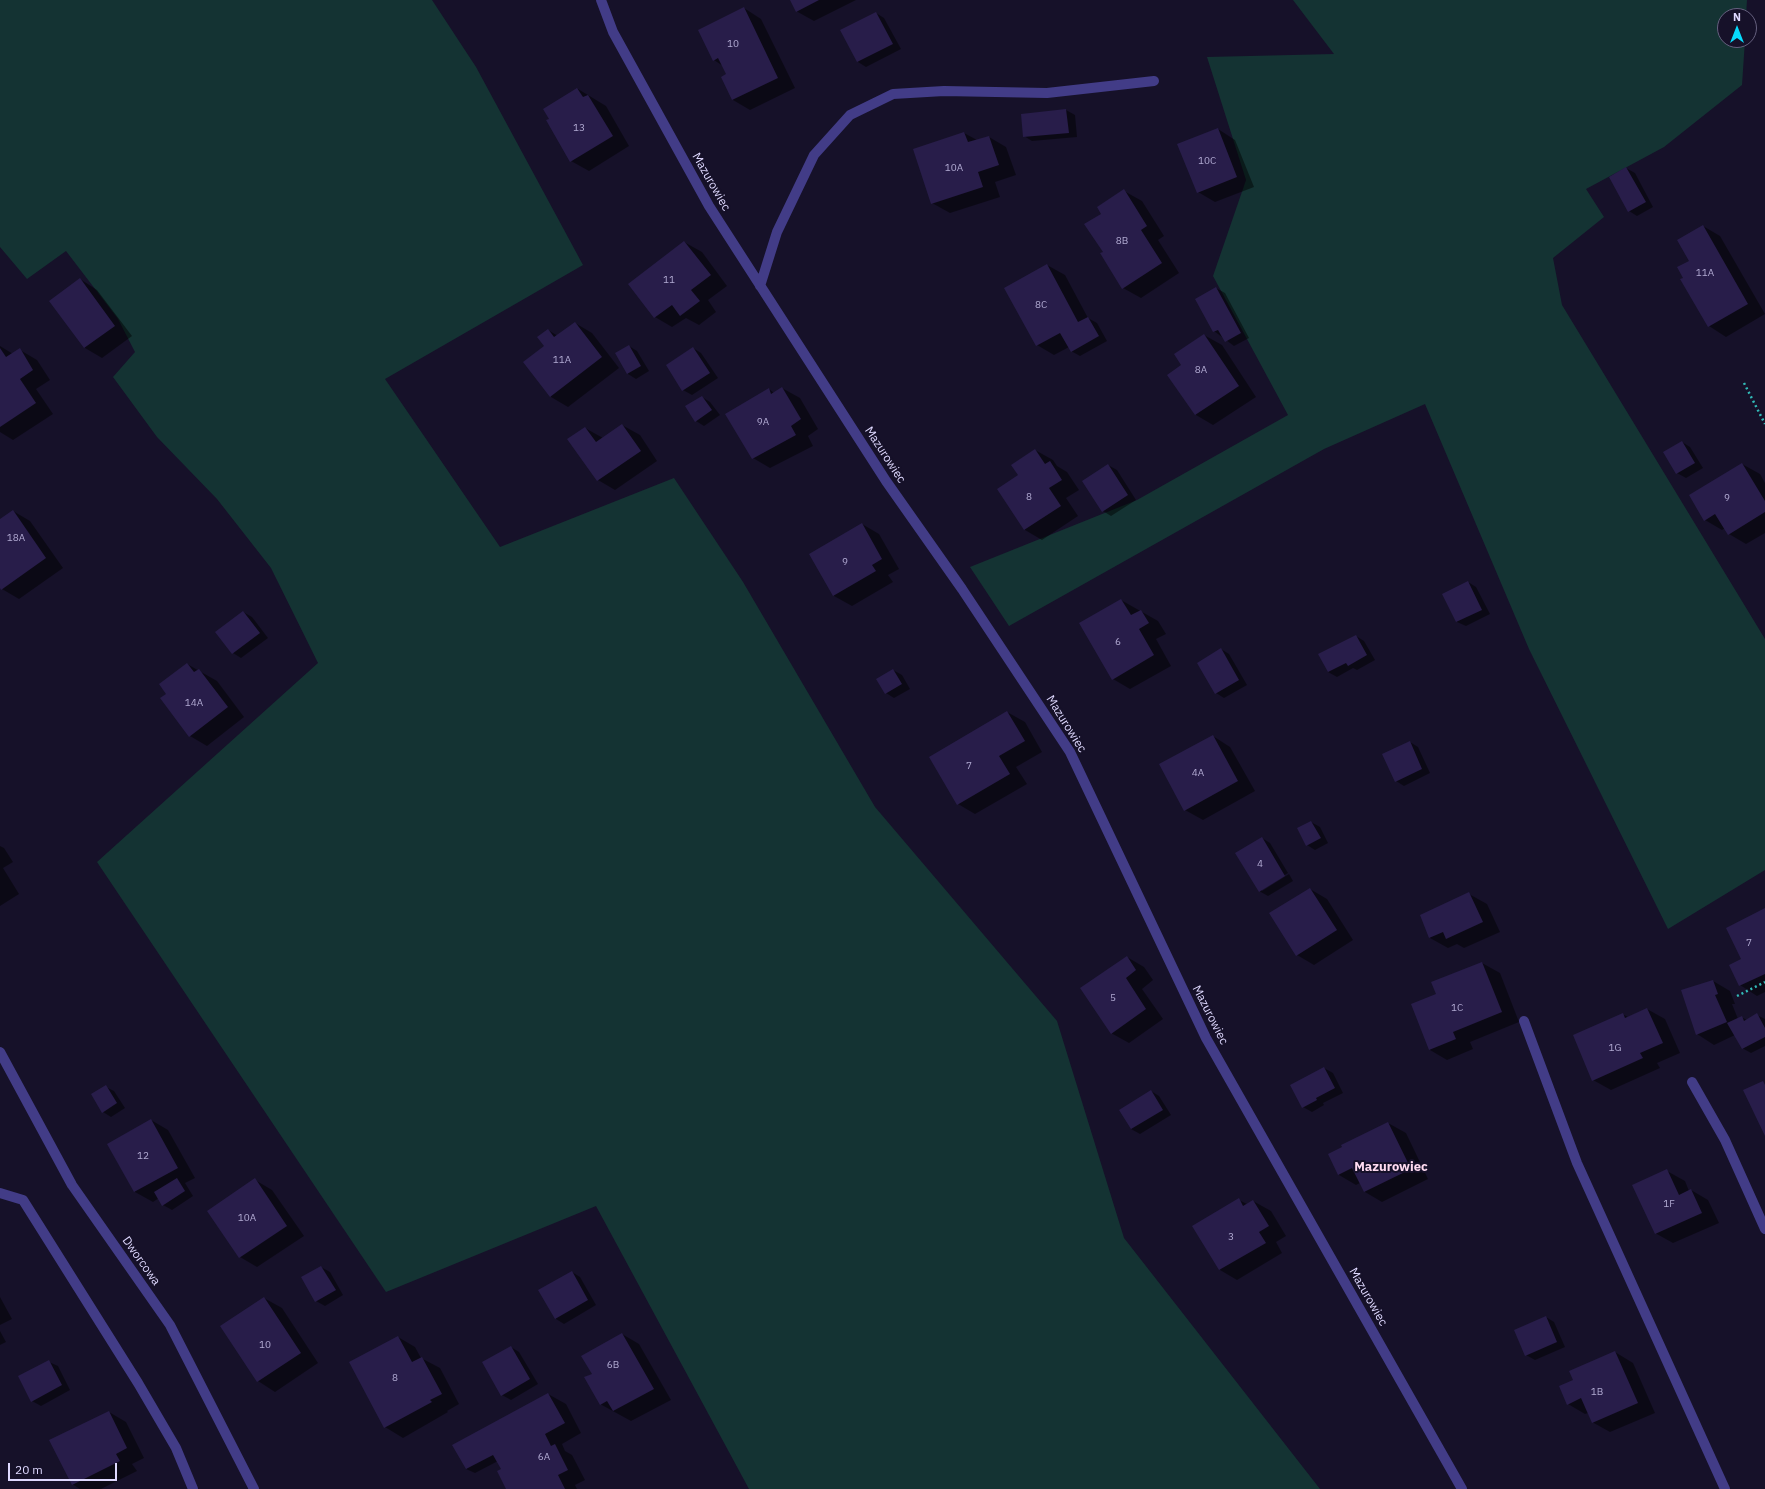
<!DOCTYPE html>
<html>
<head>
<meta charset="utf-8">
<style>
	body { margin:0 }
	#map { position:relative; width:1765px; height:1489px; overflow:hidden; background:#161129; font-family:"IBM Plex Sans",sans-serif }
	canvas { display:block }
	.north { position:absolute; left:1717px; top:8px; width:40px; height:40px; box-sizing:border-box; background:#161129; border:1px solid #66617f; border-radius:50%; rotate:0deg; font-size:11px; font-weight:700; line-height:16px; text-align:center; color:#dfd9ff }
	.north::after { content:''; display:block; margin:auto; width:14px; height:18px; background:#07dafc; clip-path:polygon(50% 0,100% 100%,50% 72%,0 100%) }
	.scale { position:absolute; left:8px; top:1463px; width:109px; height:18px; box-sizing:border-box; border:2px solid #dfd9ff; border-top:0; padding-left:5px; font-size:12px; line-height:14px; white-space:nowrap; color:#dfd9ff; -webkit-text-stroke:3px #161129; paint-order:stroke }
</style>
</head>
<body>
<div id="map">
<canvas width="1765" height="1489"></canvas>
<div class="north">N</div>
<div class="scale">20 m</div>
</div>
<script>
const g = document.querySelector('canvas').getContext('2d');
g.lineJoin = 'round';
function paint(path, color) { g.fillStyle = color; g.fill(path, 'evenodd'); }
function trace(path, color, width, dash) { g.strokeStyle = color; g.lineWidth = width; g.lineCap = dash ? 'butt' : 'round'; g.setLineDash(dash || []); g.stroke(path); }
function write(font, color, halo, rows, align = 'center') {
  g.font = font + ' "IBM Plex Sans",sans-serif'; g.lineWidth = 4; g.setLineDash([]); g.textBaseline = 'middle'; g.strokeStyle = halo; g.fillStyle = color; for (const [text, x, y, turn = 0] of rows) {
    g.save(); g.translate(x, y); g.rotate((+turn || 0) * Math.PI / 180); g.textAlign = isNaN(turn) ? turn : align; if (halo) g.strokeText(text, 0, 0); g.fillText(text, 0, 0); g.restore();
  }
}
paint(new Path2D(`
	M0,0H432L476,67L583,265L385,379L500,547L674,478L743,582L875,807L1057,1021L1124,1238L1320,1489H749L596,1206L386,1292L97,862L318,663L271,568L217,499L157,437L113,377L135,352L118,319L66,251L27,279L0,247Z
	M1293,0H1747L1746,16H1725V40H1745L1742,85L1664,147L1586,189L1604,217L1553,258L1562,305L1765,639V870L1668,929L1529,649L1425,404L1324,449L1009,626L970,567L1137,500L1288,415L1213,276L1246,180L1207,57L1334,54Z`), '#143333');
paint(new Path2D(`
	M791,0H856L814,21L796,11Z
	M744,8L761,19L795,88L750,110L733,100L722,77L727,75L723,66L714,60Z
	M876,13L884,18L901,49L866,67L858,62Z
	M578,89L606,106L629,146L589,171L571,161L550,119Z
	M1066,110L1075,115L1077,137L1032,141L1024,136Z
	M1218,129L1235,140L1254,187L1215,202L1198,192Z
	M964,133L977,140L989,137L1006,147L1016,175L995,182L1000,197L950,213L932,203Z
	M1626,168L1635,173L1653,207L1637,216L1629,211Z
	M1124,191L1142,201L1164,236L1158,240L1179,273L1141,298L1123,288L1104,253L1102,214Z
	M1703,226L1720,236L1765,314L1726,337L1709,326L1684,279Z
	M684,242L702,252L727,286L708,300L716,312L699,325L686,318L672,327L655,317L629,284Z
	M1047,265L1065,275L1088,318L1097,323L1107,341L1080,356L1071,351L1069,347L1054,355L1037,345Z
	M80,279L97,290L132,336L102,358L85,348L50,301Z
	M1216,288L1225,293L1249,338L1234,346L1214,331Z
	M575,323L592,333L619,368L568,407L551,397L524,362L545,346L548,330L558,336Z
	M1204,335L1222,345L1256,397L1213,425L1196,415L1168,375L1182,366Z
	M0,346L13,354L20,350L37,360L50,380L36,389L53,414L13,440L0,432Z
	M629,346L637,351L649,371L636,379L628,374L616,354Z
	M693,348L701,353L718,378L692,395L683,390Z
	M782,388L800,398L818,429L808,436L813,446L770,468L753,458L769,389L774,393Z
	M702,397L710,402L720,415L704,426L696,421Z
	M622,425L640,435L657,461L615,490L598,480L585,428L603,438Z
	M1682,442L1690,447L1703,468L1686,478L1677,473L1664,453Z
	M1035,450L1053,460L1057,466L1067,472L1079,490L1066,498L1078,516L1042,540L1025,530L998,489L1019,476Z
	M1742,464L1760,474L1765,483V533L1746,544L1729,534L1725,528L1722,530L1705,520Z
	M1108,465L1117,470L1136,500L1111,516L1103,511Z
	M13,511L30,521L63,568L19,599L2,589L0,586V520Z
	M862,524L879,534L899,569L888,575L893,582L852,606L834,596L810,554Z
	M1468,582L1476,587L1490,614L1466,626L1457,622L1444,594Z
	M1121,600L1158,621L1166,634L1156,639L1171,666L1130,689L1113,679Z
	M243,612L252,617L268,638L241,658L233,653Z
	M1356,636L1364,641L1375,660L1357,670L1353,668L1337,677L1328,672Z
	M1221,649L1229,654L1247,685L1224,698L1216,693Z
	M187,664L217,681L244,717L207,746L190,736L168,694Z
	M893,670L902,675L910,689L894,698L886,693Z
	M1007,712L1025,722L1042,752L1016,767L1027,784L975,814L958,804Z
	M1213,736L1230,747L1255,791L1203,820L1185,810Z
	M1410,742L1418,747L1430,773L1404,786L1396,781Z
	M1311,822L1320,827L1328,843L1315,850L1307,845Z
	M1262,838L1270,843L1288,873L1262,889V891L1289,874L1293,881L1268,896L1259,891Z
	M0,846L4,848L13,862L3,868L19,894L0,906Z
	M1310,889L1327,899L1353,940L1314,965L1297,955Z
	M1469,894L1487,904L1500,932L1464,948L1457,944L1448,948L1430,938L1421,916Z
	M1765,909V992L1757,996L1740,985Z
	M1127,957L1144,967L1153,980L1142,989L1163,1019L1129,1043L1111,1033Z
	M1482,963L1500,973L1519,1022L1470,1042L1473,1049L1447,1060L1430,1050L1437,995Z
	M1713,981L1730,991L1735,1004H1732L1738,1019L1741,1017L1747,1020L1757,1015L1765,1019V1046L1751,1053L1742,1048L1735,1035L1714,1045L1697,1034Z
	M1647,1009L1665,1019L1680,1053L1657,1063L1660,1068L1611,1090L1593,1080L1622,1014L1628,1017Z
	M1324,1068L1333,1073L1343,1093L1323,1103L1324,1105L1312,1112L1303,1107Z
	M106,1087L114,1091L125,1108L111,1117L103,1112Z
	M1151,1091L1159,1096L1171,1115L1140,1134L1131,1129Z
	M151,1120L168,1130L195,1178L185,1183L193,1196L172,1210L163,1205L159,1198L153,1202L135,1192L108,1144Z
	M1388,1123L1406,1133L1428,1179L1382,1202L1365,1192L1360,1183L1356,1185L1339,1175L1343,1147Z
	M1667,1171L1685,1181L1689,1191L1691,1190L1708,1200L1719,1223L1673,1243L1655,1233Z
	M255,1180L272,1190L304,1236L257,1267L240,1257Z
	M1239,1200L1247,1204L1253,1201L1271,1211L1286,1236L1276,1242L1282,1253L1237,1280L1220,1270Z
	M321,1267L330,1272L343,1295L325,1306L316,1301Z
	M572,1272L580,1277L596,1305L564,1324L556,1319L540,1291Z
	M0,1297L12,1319L0,1325Z
	M264,1298L282,1308L318,1363L275,1392L258,1381L222,1326Z
	M1546,1317L1554,1322L1565,1347L1535,1360L1526,1355Z
	M0,1331L6,1342L0,1345Z
	M622,1334L639,1344L671,1400L631,1421L600,1404L593,1374Z
	M398,1337L415,1347L421,1358L440,1368L459,1404L447,1411L448,1412L403,1438L385,1427L350,1363Z
	M511,1347L519,1352L538,1384L511,1400L502,1395Z
	M1615,1352L1633,1363L1655,1413L1610,1432L1592,1422L1588,1413L1585,1414L1568,1404L1574,1380Z
	M49,1362L58,1366L70,1390L41,1406L32,1401Z
	M548,1394L566,1404L581,1433L562,1444L565,1451L572,1455L585,1480L575,1485L577,1489H507L503,1470L498,1461L475,1473L466,1469Z
	M109,1412L126,1422L144,1458L132,1464L137,1471L101,1489H80L72,1484Z`), '#0007');
paint(new Path2D(`
	M790,0H819L796,12Z
	M744,7L778,78L732,100L721,77L726,74L718,58L713,61L698,30Z
	M876,12L893,44L857,62L840,30Z
	M577,88L583,97L588,95L613,136L570,162L546,120L549,119L543,109Z
	M1066,109L1069,133L1023,137L1021,114Z
	M1218,128L1237,177L1197,193L1177,144Z
	M964,132L968,142L989,136L999,165L978,172L983,187L931,204L913,149Z
	M1626,167L1646,202L1628,212L1609,177Z
	M1124,189L1147,226L1141,230L1162,263L1122,289L1100,253L1103,252L1084,224L1101,214L1097,207Z
	M1703,225L1748,304L1708,327L1680,279L1683,278L1677,267L1689,261L1677,240Z
	M684,241L711,275L691,290L700,301L680,316L672,305L654,318L628,284Z
	M1047,264L1078,322L1088,317L1099,336L1071,352L1060,333L1036,346L1004,288Z
	M80,278L115,326L84,348L49,301Z
	M1216,287L1241,333L1225,342L1218,330L1213,332L1195,299Z
	M575,322L602,357L550,397L523,362L544,346L537,337L548,329L554,337Z
	M1204,334L1239,386L1195,415L1167,375L1181,365L1174,354Z
	M629,345L641,366L627,374L615,353Z
	M693,347L710,373L682,391L666,365Z
	M0,348L6,357L20,348L33,370L20,379L36,403L0,427Z
	M782,387L801,419L791,426L796,435L752,459L725,414L769,388L771,394Z
	M702,396L712,410L695,422L685,406Z
	M622,424L641,451L597,481L567,439L585,427L596,442Z
	M1682,441L1695,463L1676,474L1663,452Z
	M1035,449L1045,464L1050,461L1062,480L1049,488L1061,506L1024,530L997,489L1018,475L1011,465Z
	M1742,463L1765,501V512L1728,535L1715,514L1704,521L1689,495Z
	M1108,464L1128,495L1102,512L1082,481Z
	M13,510L46,558L1,590L0,588V519Z
	M862,523L882,559L872,565L876,571L833,596L809,554Z
	M1468,581L1482,610L1456,622L1442,594Z
	M1121,599L1131,615L1141,610L1149,623L1139,629L1154,655L1112,680L1079,623Z
	M243,611L260,633L232,654L215,632Z
	M1356,635L1367,655L1348,666L1346,663L1328,672L1318,654Z
	M1221,648L1239,680L1215,694L1197,663Z
	M187,663L194,672L199,669L228,707L189,737L160,698L166,694L159,684Z
	M893,669L902,684L885,694L876,679Z
	M1007,711L1025,741L999,756L1010,774L957,805L929,757Z
	M1213,735L1238,781L1184,811L1159,764Z
	M1410,741L1422,769L1395,782L1382,754Z
	M1311,821L1321,838L1306,846L1297,828Z
	M1262,837L1285,876L1259,892L1235,853Z
	M1310,888L1337,930L1296,956L1269,913Z
	M1469,892L1483,922L1446,939L1443,932L1429,938L1420,915Z
	M1765,908V974L1739,986L1729,965L1741,959L1726,928Z
	M1127,956L1136,970L1126,978L1146,1009L1111,1034L1080,988Z
	M1482,962L1502,1012L1453,1032L1456,1039L1429,1050L1411,1004L1436,994L1431,982Z
	M1713,980L1718,994L1715,995L1727,1022L1696,1035L1681,990Z
	M1647,1008L1663,1043L1640,1053L1643,1058L1592,1081L1573,1035L1623,1013L1625,1018Z
	M1757,1013L1765,1028V1037L1742,1049L1727,1023L1742,1016L1744,1021Z
	M1324,1067L1335,1088L1316,1098L1317,1100L1302,1108L1290,1085Z
	M1763,1081L1765,1085V1136L1743,1090Z
	M106,1085L117,1103L102,1113L91,1094Z
	M1151,1090L1163,1110L1131,1129L1119,1110Z
	M151,1119L178,1168L134,1192L107,1144Z
	M1388,1122L1411,1169L1364,1192L1352,1168L1338,1175L1328,1154L1342,1147L1341,1145Z
	M1667,1169L1679,1195L1691,1189L1702,1213L1655,1234L1632,1185Z
	M177,1178L185,1191L162,1206L154,1192Z
	M255,1178L287,1226L239,1258L207,1211Z
	M1239,1198L1243,1206L1253,1200L1269,1226L1259,1232L1266,1243L1219,1270L1192,1226Z
	M321,1266L336,1290L315,1302L301,1277Z
	M572,1271L588,1300L555,1319L538,1290Z
	M264,1297L301,1353L257,1382L220,1326Z
	M1546,1316L1557,1342L1525,1356L1514,1330Z
	M622,1333L654,1389L613,1411L607,1401L600,1405L584,1377L592,1374L581,1356Z
	M398,1336L412,1362L422,1357L442,1394L430,1400L432,1402L384,1428L349,1362Z
	M511,1346L530,1379L501,1396L482,1362Z
	M1615,1351L1638,1403L1592,1423L1581,1398L1567,1405L1559,1386L1573,1380L1569,1371Z
	M49,1360L62,1385L31,1402L18,1376Z
	M548,1393L565,1423L545,1434L551,1446L555,1444L568,1470L558,1475L565,1489H506L497,1471L501,1469L493,1455L466,1469L452,1445Z
	M109,1411L127,1448L116,1454L120,1461L72,1485L49,1440Z`), '#281d4a');
trace(new Path2D(`
	M1744,383L1765,424
	M1737,996L1765,982`), '#32bab7', 2.5, [2, 3]);
trace(new Path2D(`
	M601,0L613,32L709,206L886,481L962,589L1070,752L1206,1038L1462,1489
	M760,286L777,232L814,155L850,115L893,94L944,91L1047,93L1154,81
	M1524,1021L1577,1163L1725,1489
	M0,1052L72,1185L170,1325L254,1489
	M1692,1082L1725,1140L1765,1229
	M0,1193L23,1200L138,1383L176,1448L193,1489`), '#423c87', 10);
write('10px', '#b1aad2', null, [
	["10",733,44],
	["13",579,128],
	["10C",1207,161],
	["10A",954,168],
	["8B",1122,241],
	["11A",1705,273],
	["11",669,280],
	["8C",1041,305],
	["11A",562,360],
	["8A",1201,370],
	["9A",763,422],
	["8",1029,497],
	["9",1727,498],
	["18A",16,538],
	["9",845,562],
	["6",1118,642],
	["14A",194,703],
	["7",969,766],
	["4A",1198,773],
	["4",1260,864],
	["7",1749,943],
	["5",1113,998],
	["1C",1457,1008],
	["1G",1615,1048],
	["12",143,1156],
	["1F",1669,1204],
	["10A",247,1218],
	["3",1231,1237],
	["10",265,1345],
	["6B",613,1365],
	["8",395,1378],
	["1B",1597,1392],
	["6A",544,1457]
]);
write('12px', '#dfd9ff', '#161129', [
	["Mazurowiec",711,182,60],
	["Mazurowiec",885,455,57],
	["Mazurowiec",1066,724,58],
	["Mazurowiec",1210,1015,63],
	["Dworcowa",141,1261,55],
	["Mazurowiec",1368,1297,60]
]);
write('bold 13px', '#ffdbf0', '#161129', [
	["Mazurowiec",1391,1167]
]);
</script>
</body>
</html>
